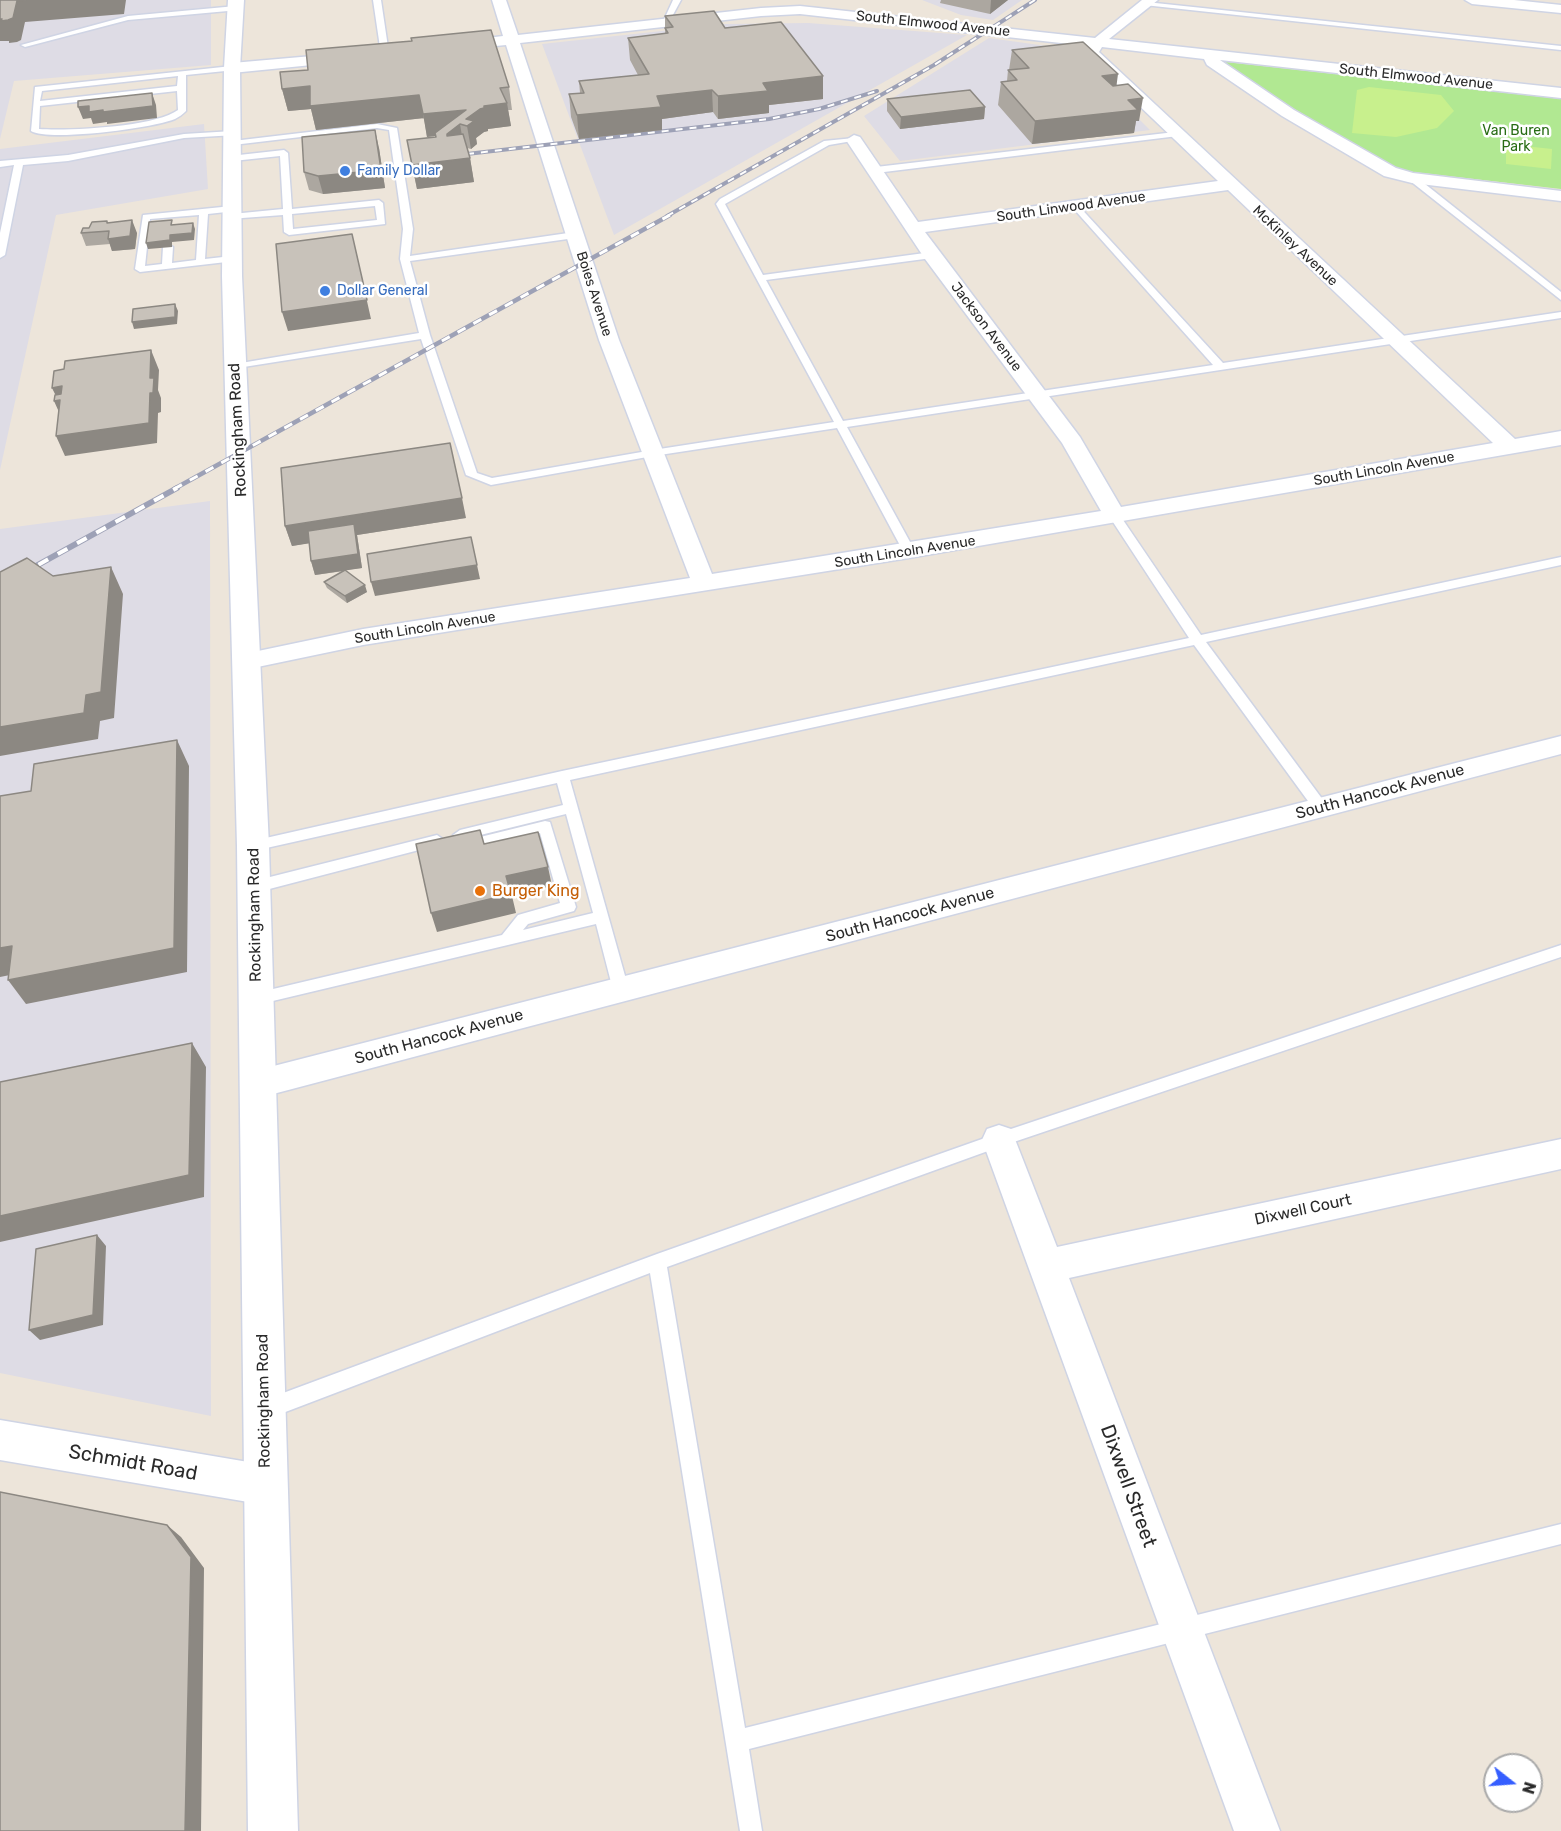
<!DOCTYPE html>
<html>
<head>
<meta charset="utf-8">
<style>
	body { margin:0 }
	#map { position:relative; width:1561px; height:1831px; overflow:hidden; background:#ede5da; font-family:Rubik,sans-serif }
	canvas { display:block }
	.north { position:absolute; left:1483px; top:1753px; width:60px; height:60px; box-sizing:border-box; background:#fff; border:2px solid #aaa; border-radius:50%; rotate:107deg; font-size:16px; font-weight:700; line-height:24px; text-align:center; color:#2a2a2a }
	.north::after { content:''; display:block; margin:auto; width:21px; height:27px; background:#355eff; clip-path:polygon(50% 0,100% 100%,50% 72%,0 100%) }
</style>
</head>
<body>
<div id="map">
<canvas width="1561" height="1831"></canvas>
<div class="north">N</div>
</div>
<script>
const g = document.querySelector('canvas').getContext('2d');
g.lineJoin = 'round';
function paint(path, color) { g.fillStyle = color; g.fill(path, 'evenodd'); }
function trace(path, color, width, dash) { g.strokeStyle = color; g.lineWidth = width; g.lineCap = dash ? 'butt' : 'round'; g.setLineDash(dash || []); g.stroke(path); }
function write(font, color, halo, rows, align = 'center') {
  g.font = font + ' Rubik,sans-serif'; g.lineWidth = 5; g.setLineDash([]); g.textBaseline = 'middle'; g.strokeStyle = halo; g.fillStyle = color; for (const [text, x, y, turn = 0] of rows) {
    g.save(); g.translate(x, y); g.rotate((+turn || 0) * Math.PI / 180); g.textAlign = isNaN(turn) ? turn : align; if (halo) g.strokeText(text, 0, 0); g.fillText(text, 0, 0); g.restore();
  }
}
paint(new Path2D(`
	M0,0H211V65L14,81L0,139Z
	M922,0H1022L993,20L961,15Z
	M808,23L967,35L614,235L542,44L726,24Z
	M989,38L1054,47L1078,59L1150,130L900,161L864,116Z
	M204,124L208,189L56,215L0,470V149Z
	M210,501L211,1416L0,1373V529Z`), '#dedce5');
paint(new Path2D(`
	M1226,62L1561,99V189L1396,170L1223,66Z`), '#b1e892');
paint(new Path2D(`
	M1369,87L1441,95L1454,111L1437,128L1396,137L1352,133L1357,90Z
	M1506,144L1552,149L1551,169L1506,164Z`), '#c8f08d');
const lane = new Path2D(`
	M373,0H381L389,54L385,56L381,54Z
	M673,0H681L668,24H662Z
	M1146,2L1561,46V50L1144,5Z
	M236,6L239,10L128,20L25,47L21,45L128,16Z
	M232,66L236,68L235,70L186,75V111C183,114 179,117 175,119C154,128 48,142 31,131L35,87ZM178,76L177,86L40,101L42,91ZM177,91L178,110C155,127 69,131 39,129L40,106Z
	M377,124L397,128L413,229L410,256L575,232L580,235L575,238L410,261L430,335L477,473L492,478L653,450L834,422L716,204L720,199L824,141L854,138L858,140L829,145L725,204L763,275L932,252L937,255L932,258L766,280L843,421L1213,365L1073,208L1072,206L1076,203L1223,363L1561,312V318L847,427L915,551L909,555L903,551L837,428L653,456L491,485L466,475L421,339L231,369V365L235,364L419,333L400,259L403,229L389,130L377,128L233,145L229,143L233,141Z
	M233,131H236V135L184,138L68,161L23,165L5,255L0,258V233L14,165L0,167V161L68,155L184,134Z
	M1175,132H1178V136L876,173L872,170L876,167Z
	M284,150L288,153L292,209L379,200L383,203L385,224L289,235L284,232L283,215L229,219L228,217L232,214L283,209L280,156L233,161L229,158L230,156ZM375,206L377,220L293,229L292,214Z
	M1409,176H1415L1561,292V300L1409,180Z
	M232,206L235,207V211L208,214L205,259L232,256L237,259L235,261L140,272L135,269L143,215ZM199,215L196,260L172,263L173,247L168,244L163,247L162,264L145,266L150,219Z
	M1115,513L1119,514L1201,635L1561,557V565L1206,642L1326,804L1328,808L1326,812H1316L1194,645L570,780L629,990L627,994L621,996L615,994L613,990L596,924L256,1005L250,1004L248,999L250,994L256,993L502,935L518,915L560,903L540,833L464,851L457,846L464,841L545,821L550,822L576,907L574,911L528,924L523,930L593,913L566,814L460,840L453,835L460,830L563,805L557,783L253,851L248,850L246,846L248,842L562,771L1189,638L1109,516Z
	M437,835L444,840L442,844L254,893L249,891L247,887L249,883L254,881Z
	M1561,945V957L999,1147L667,1267L745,1728L1561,1524V1544L749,1749L762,1831H740L650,1273L267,1419L260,1416L257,1409L260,1402L267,1399L657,1254L999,1133Z`);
const street = new Path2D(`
	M492,0H506L518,35L761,8L800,6L1095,38L1142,0H1158L1109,39L1561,88V98L1220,60L1294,110L1396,168L1413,173L1561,191V201L1412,183L1384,176L1282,116L1207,65L1204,59L1102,47L1099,52L1515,439L1561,431V445L909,558L363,645L248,669L239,667L235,661L239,655L363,629L690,578L599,340L506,45L455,50L448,46L455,42L503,36ZM800,14L1088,46L1084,52L1086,55L1218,181L918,222L860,137L854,135L846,140L925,259L1062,443L1101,511L712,574L619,340L520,43L761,16ZM1228,190L1493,443L1121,507L1080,437L925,232Z
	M1465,0H1514L1561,5V13L1472,4Z
	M347,53L352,55L355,58L352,61L232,73L224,68L232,63Z
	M1561,736V754L258,1098L246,1094L242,1084L246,1074L258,1070Z
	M999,1125L1011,1129L1057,1247L1561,1139V1169L1069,1278L1280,1831H1234L982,1140L987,1129Z
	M0,1420L266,1465L280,1471L286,1485L280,1499L266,1505L0,1460Z`);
const secondary = new Path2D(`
	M228,0H244L240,68L242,276L269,846L298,1831H248L237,846L222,276L224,68Z`);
trace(lane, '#cfd4e4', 3);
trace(street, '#cfd4e4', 3);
trace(secondary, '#cfd4e4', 3);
paint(lane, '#fff');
paint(street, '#fff');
paint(secondary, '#fff');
const railFar2 = new Path2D(`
	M467,154L769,119L819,109L877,91
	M667,216L934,65L1035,0`);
const railFar1 = new Path2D(`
	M174,489L670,215`);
const rail = new Path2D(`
	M0,586L177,488`);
trace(railFar2, '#9da1b6', 4);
trace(railFar1, '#9da1b6', 4.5);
trace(rail, '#9da1b6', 6);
trace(railFar2, '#fff', 2, [7]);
trace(railFar1, '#fff', 3, [9]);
trace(rail, '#fff', 4, [11]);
paint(new Path2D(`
	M941,0H1008L990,14L940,3Z
	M665,16L725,28L823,76V99L769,105V113L718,119L713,112L662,119V130L579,139L571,117L569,94L580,93L579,81L638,75L630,60L628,38L665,34Z
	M411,38L509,87L512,110H508L511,126L488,129V131L484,132L476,138L477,144L471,149L467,148L470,158L474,182L417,189L407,140L436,138L435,136L427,137L424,118L316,130L311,109L288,111L282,89L308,70L411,41Z
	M1012,50L1117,86L1139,121H1136L1134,133L1032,144L998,105L1001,82L1007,81L1008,70H1009Z
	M887,99L985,107L984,119L900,129L887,111Z
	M379,148L385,188L323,194L309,190L304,172Z
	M108,223L137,233L135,249L112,251L110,244L86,246L81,233L89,228Z
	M466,518L357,535L362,568L345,570L367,592L347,603L327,588L324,582L344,571L315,575L311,561L309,543L292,546L285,526Z`), '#aca7a0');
paint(new Path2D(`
	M26,0H131H126L124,14L25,22L21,40L17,42L9,43V41H0V19L17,1Z
	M991,0H1008L990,14Z
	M1118,74L1115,97L1102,76Z
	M823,76V99L769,105V113L718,119V96L763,83Z
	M310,86L419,95L424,118L316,130L311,109L288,111L282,89Z
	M712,90L713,112L662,119V130L579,139L577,115L657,96Z
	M152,93L156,105L157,118L107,124V122L93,124L91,118L83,119L78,107Z
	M1143,98L1139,121H1136L1134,133L1032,144L1035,121L1128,100Z
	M507,103L511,126L488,129V131L484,132L476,138L477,144L471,149L467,126L460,124L464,148L435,133V136L427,137L423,114Z
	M985,107L984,119L900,129L901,117Z
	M375,130L379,148L385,188L323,194L318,176Z
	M470,158L474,182L417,189L412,165Z
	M132,220L137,233L135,249L112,251L108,239Z
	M193,223L195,229L194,240L172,242V247L148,249L146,243Z
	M352,234L371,319L288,331L282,312Z
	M175,304L178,311L177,324L134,329L132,322Z
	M151,350L159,370L158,390L161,398V412L158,413L157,443L65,456L56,436L150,378Z
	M62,386L63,421L54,401L58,400L52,388Z
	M462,498L466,518L357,535L362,568L315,575L311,561L356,536L292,546L285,526Z
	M477,565L480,579L375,596L371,582Z
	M111,567L123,594L114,718L100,721L98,739L0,756V727L86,695Z
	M365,585L367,592L347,603L345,596Z
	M177,740L189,766L187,972L26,1004L8,980Z
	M548,867L552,886L512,896L516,913L437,932L431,913L506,876Z
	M12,946L30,971L0,977V948Z
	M192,1043L206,1067L204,1197L0,1242V1216Z
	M97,1235L106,1246L103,1325L40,1340L29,1330Z
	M167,1525L181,1537L204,1568L201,1831H185Z`), '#8c8882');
const building = new Path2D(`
	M0,0H26L17,1L13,18L8,20L1,21L2,19H0Z
	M714,11L725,28L781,22L823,76L763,83L768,91L718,96L712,90L657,96L661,107L577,115L569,94L584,93L579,81L649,74L628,38L668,33L665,28L673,27L665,16Z
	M491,30L509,87L500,88L507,103L484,106V108L480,109L466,119L474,121L467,126L460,124L447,134V136L463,134L470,158L412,165L407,140L436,137L435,133L466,110L423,114L419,95L310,106V86L282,89L280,72L308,70L306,50L412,41L411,38Z
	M1083,42L1118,74L1102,76L1113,86L1128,84L1143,98L1128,100L1138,110L1035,121L1001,82L1017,80L1008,70L1029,68L1012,50Z
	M970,90L985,107L901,117L887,99Z
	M152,93L153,106L103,112V110L89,112V106L78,107V101Z
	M375,130L381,170L318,176L304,172L302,137Z
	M132,220L130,236L108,239L109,231L81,233L83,228H89L92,222L107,221V223Z
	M172,220L171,225L193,223L192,233L170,235V240L146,243L149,222Z
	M352,234L367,300L282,312L276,244Z
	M175,304V317L132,322L133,309Z
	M151,350L150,378H154L153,393H150L149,423L56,436L60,400L54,401L55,395L61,394L62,386L52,388L54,371L64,369L65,361Z
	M450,443L462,498L285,526L281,468Z
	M354,524L358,554L311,561L308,531Z
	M471,537L477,565L371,582L367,554Z
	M27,558L53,576L111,567L101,692L86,695L84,713L0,727V572Z
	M345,570L365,585L345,596L324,582Z
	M177,740L174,948L8,980L12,946L0,948V796L31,791L34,764Z
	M480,830L484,844L538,832L548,867L506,876L511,894L431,913L416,844Z
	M192,1043L189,1175L0,1216V1082Z
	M97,1235L93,1315L29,1330L36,1249Z
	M0,1492L167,1525L191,1557L185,1831H0Z`);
paint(building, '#c8c2ba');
trace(building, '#8c8882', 1.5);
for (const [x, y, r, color] of [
	[345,171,6,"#3f7fe0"],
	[325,291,6,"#3f7fe0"],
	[480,891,6,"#e8710a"]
]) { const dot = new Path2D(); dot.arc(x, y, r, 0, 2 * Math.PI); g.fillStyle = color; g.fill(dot); trace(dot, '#fff', 2); }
write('14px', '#2a2a2a', '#fff', [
	["South Elmwood Avenue",933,24,6],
	["South Elmwood Avenue",1416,77,6],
	["South Linwood Avenue",1071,207,-8],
	["McKinley Avenue",1295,246,43],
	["Boies Avenue",594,294,72],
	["Jackson Avenue",986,327,53],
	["South Lincoln Avenue",1384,469,-10],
	["South Lincoln Avenue",905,552,-9],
	["South Lincoln Avenue",425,628,-9]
]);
write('14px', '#286c14', '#fff', [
	["Van Buren",1516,131],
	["Park",1516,147]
]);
write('14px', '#366cbe', '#fff', [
	["Family Dollar",357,171],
	["Dollar General",337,291]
], 'left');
write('16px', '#2a2a2a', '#fff', [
	["Rockingham Road",238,430,-93],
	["South Hancock Avenue",1380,792,-15],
	["Rockingham Road",255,915,-91],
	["South Hancock Avenue",910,915,-15],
	["South Hancock Avenue",439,1037,-15],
	["Dixwell Court",1303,1210,-12],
	["Rockingham Road",264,1401,-91]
]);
write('16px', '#c56008', '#fff', [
	["Burger King",492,891]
], 'left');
write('20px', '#2a2a2a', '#fff', [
	["Schmidt Road",133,1463,10],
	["Dixwell Street",1128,1486,70]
]);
</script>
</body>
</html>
